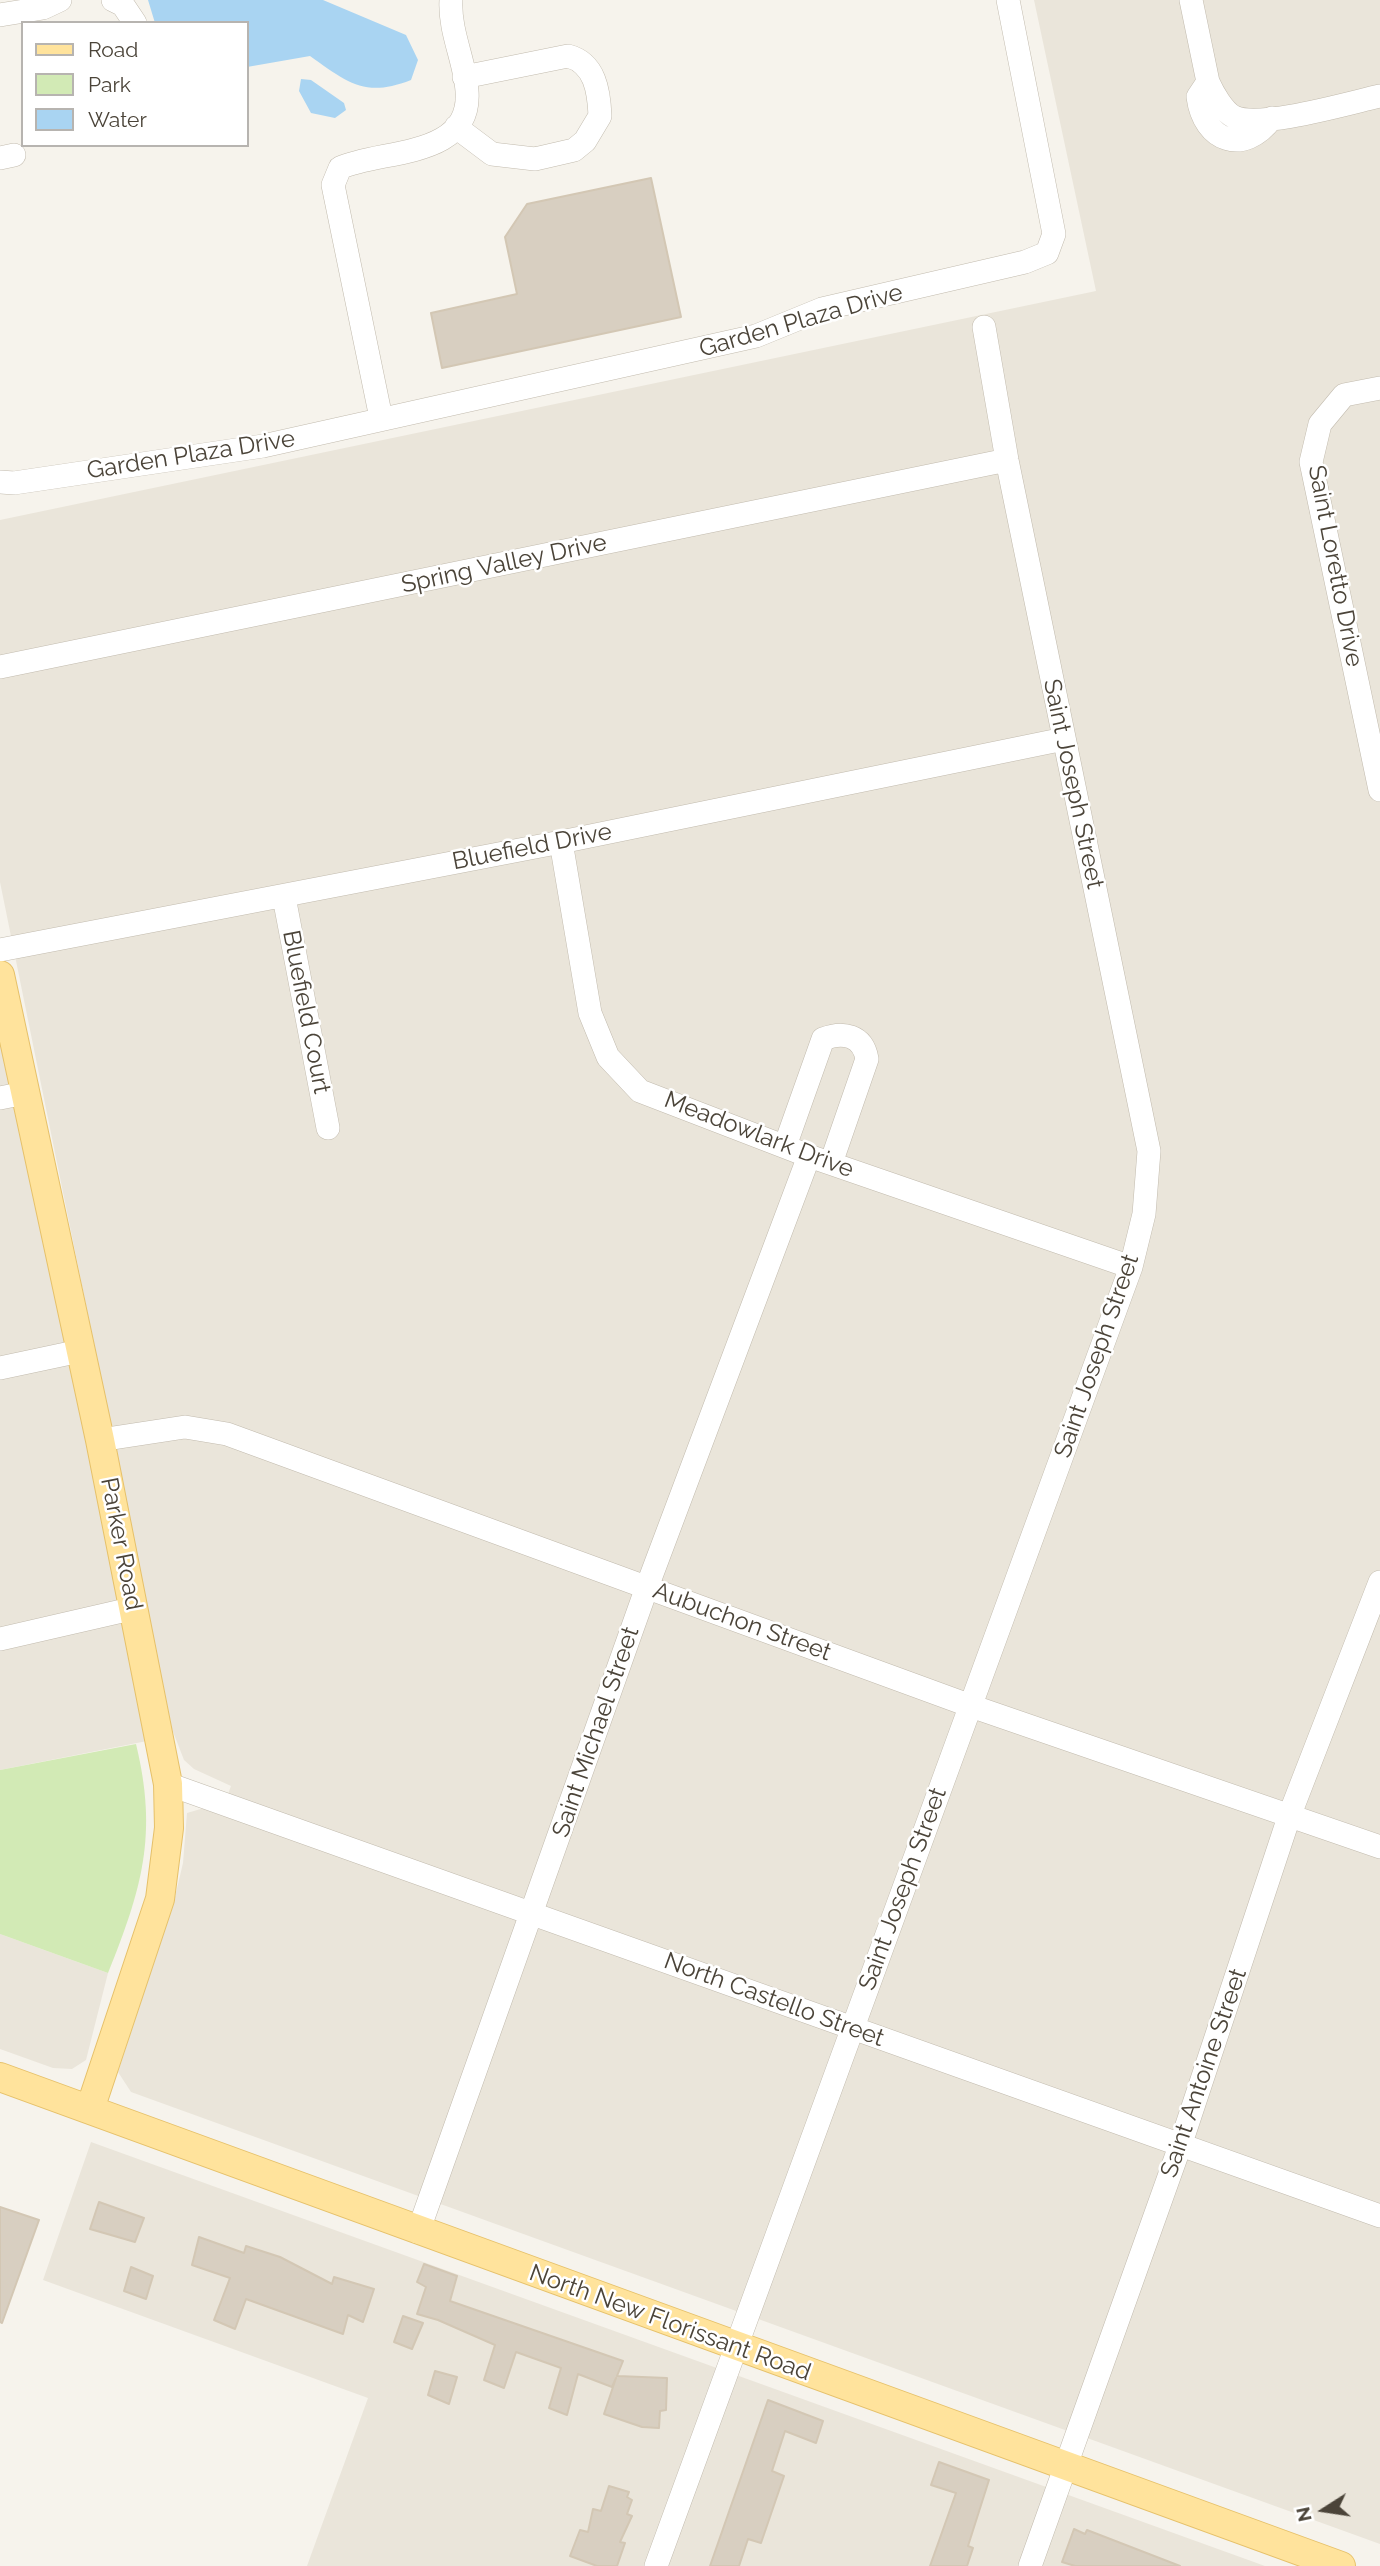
<!DOCTYPE html>
<html>
<head>
<meta charset="utf-8">
<style>
	body { margin:0 }
	#map { position:relative; width:1380px; height:2566px; overflow:hidden; background:#f6f3ec; font-family:Raleway,sans-serif }
	canvas { display:block }
	.legend { position:absolute; left:21px; top:21px; width:228px; height:126px; box-sizing:border-box; background:#fff; border:2px solid #b7b4b0; margin:0; padding:9px 12px; list-style:none; font-size:21px; color:#4b4439 }
	.legend li { display:flex; align-items:center; gap:14px; height:35px }
	.legend b { width:35px; border:2px solid #b7b4b0 }
	.north { position:absolute; left:1289px; top:2475px; width:70px; height:70px; -webkit-text-stroke:5px #fff; paint-order:stroke; rotate:258deg; font-size:19px; font-weight:700; line-height:28px; text-align:center; color:#4b4439 }
	.north::after { content:''; display:block; margin:auto; width:24px; height:32px; background:#4b4439; clip-path:polygon(50% 0,100% 100%,50% 72%,0 100%) }
</style>
</head>
<body>
<div id="map">
<canvas width="1380" height="2566"></canvas>
<ul class="legend">
<li><b style="height:9px;background:#ffe39c"></b>Road</li>
<li><b style="height:19px;background:#d2eab5"></b>Park</li>
<li><b style="height:19px;background:#a9d4f2"></b>Water</li>
</ul>
<div class="north">N</div>
</div>
<script>
const g = document.querySelector('canvas').getContext('2d');
g.lineJoin = 'round';
function paint(path, color) { g.fillStyle = color; g.fill(path, 'evenodd'); }
function trace(path, color, width, dash) { g.strokeStyle = color; g.lineWidth = width; g.lineCap = dash ? 'butt' : 'round'; g.setLineDash(dash || []); g.stroke(path); }
function write(font, color, halo, rows, align = 'center') {
  g.font = font + ' Raleway,sans-serif'; g.lineWidth = 5; g.setLineDash([]); g.textBaseline = 'middle'; g.strokeStyle = halo; g.fillStyle = color; for (const [text, x, y, turn = 0] of rows) {
    g.save(); g.translate(x, y); g.rotate((+turn || 0) * Math.PI / 180); g.textAlign = isNaN(turn) ? turn : align; if (halo) g.strokeText(text, 0, 0); g.fillText(text, 0, 0); g.restore();
  }
}
paint(new Path2D(`
	M1034,0H1380V2544L131,2092L118,2072L174,1901L183,1863L187,1813L204,1808L220,1815L231,1786L194,1769L184,1760L172,1729L0,882V520L1096,291Z
	M0,1023L147,1741L0,1770Z
	M0,1934L108,1973L86,2060L72,2069L53,2068L0,2049Z
	M91,2142L1265,2566H307L368,2398L43,2280Z`), '#eae5da');
paint(new Path2D(`
	M136,1744C158,1835 142,1888 108,1973L0,1934V1770Z`), '#d2eab5');
paint(new Path2D(`
	M148,0H323L406,35L418,60L411,80C365,98 348,83 310,56L247,67V23H155Z
	M301,79L311,80L344,103L346,110L335,118L311,113L299,91Z`), '#a9d4f2');
const building = new Path2D(`
	M651,178L681,317L442,368L431,313L517,294L505,237L527,204Z
	M99,2202L144,2218L135,2242L90,2229Z
	M0,2207L39,2220L2,2323L0,2322Z
	M199,2237L244,2253L246,2246L280,2257L332,2284L334,2277L374,2289L363,2322L348,2315L343,2334L246,2299L235,2329L214,2320L230,2278L192,2265Z
	M424,2264L457,2276L450,2301L623,2361L617,2376L667,2378L666,2410L660,2411L659,2428L642,2427L604,2414L616,2378L612,2387L578,2374L567,2415L549,2408L561,2368L516,2352L504,2388L484,2380L495,2345L438,2320L417,2314L426,2287L417,2282Z
	M131,2267L153,2276L146,2299L124,2291Z
	M403,2316L423,2323L412,2349L394,2342Z
	M435,2371L457,2377L449,2404L428,2395Z
	M768,2400L823,2421L816,2443L785,2431L772,2471L784,2476L761,2543L748,2539L739,2566H710Z
	M939,2462L989,2480L968,2546L973,2548L967,2566H930L956,2493L931,2485Z
	M609,2486L629,2492L627,2497L632,2500L627,2514L632,2516L620,2542L625,2543L617,2566H597L570,2556L580,2530L588,2532L593,2509L601,2511Z
	M1074,2529L1085,2534L1087,2530L1180,2566H1075L1062,2562Z`);
paint(building, '#d8cfc1');
trace(building, '#d3c7b4', 2);
const minor = new Path2D(`
	M113,0L123,5L135,23
	M1191,0L1208,82C1213,93 1223,111 1234,117C1260,129 1349,103 1380,96
	M0,15L43,8L60,0
	M1208,82L1198,97C1204,142 1244,156 1272,118
	M456,127L492,154L535,159L574,150L585,141L600,116C599,91 595,63 568,56L464,77
	M0,158L14,155
	M1380,388L1344,395L1320,424L1311,462L1380,790
	M381,418L333,185L340,168C381,149 472,159 467,91C465,61 449,31 451,0
	M0,482L14,483L263,446L756,336L822,309L1025,262L1047,253L1054,234L1008,0
	M0,667L1007,460
	M561,842L590,1013L608,1057L640,1091L809,1156L1131,1267
	M284,897L328,1128
	M0,950L561,842L1064,739
	M0,1098L25,1093
	M785,1146L823,1039C843,1031 863,1035 867,1059L831,1163
	M0,1368L80,1351
	M100,1440L185,1427L227,1434L971,1706L1380,1847
	M0,1639L135,1608
	M168,1784L1380,2216
	M418,2232L647,1587L809,1156
	M656,2566L1131,1267L1144,1214L1149,1151L1007,460L984,327
	M1030,2566L1180,2146L1290,1814L1380,1582`);
const major = new Path2D(`
	M0,975L100,1440L168,1784L169,1828L160,1899L90,2109
	M0,2077L1341,2566`);
trace(minor, '#c2bbae', 24);
trace(major, '#e6c16a', 30);
trace(minor, '#fff', 23);
trace(major, '#ffe39c', 28);
write('24px', '#4b4439', '#fff', [
	["Garden Plaza Drive",801,321,-16],
	["Garden Plaza Drive",191,455,-9],
	["Spring Valley Drive",504,564,-12],
	["Saint Loretto Drive",1335,566,79],
	["Saint Joseph Street",1073,784,78],
	["Bluefield Drive",532,847,-11],
	["Bluefield Court",306,1012,79],
	["Meadowlark Drive",759,1135,21],
	["Saint Joseph Street",1097,1356,-71],
	["Parker Road",121,1544,79],
	["Aubuchon Street",742,1622,20],
	["Saint Michael Street",596,1732,-71],
	["Saint Joseph Street",903,1889,-70],
	["North Castello Street",774,2000,20],
	["Saint Antoine Street",1204,2073,-71],
	["North New Florissant Road",670,2323,20]
]);
</script>
</body>
</html>
